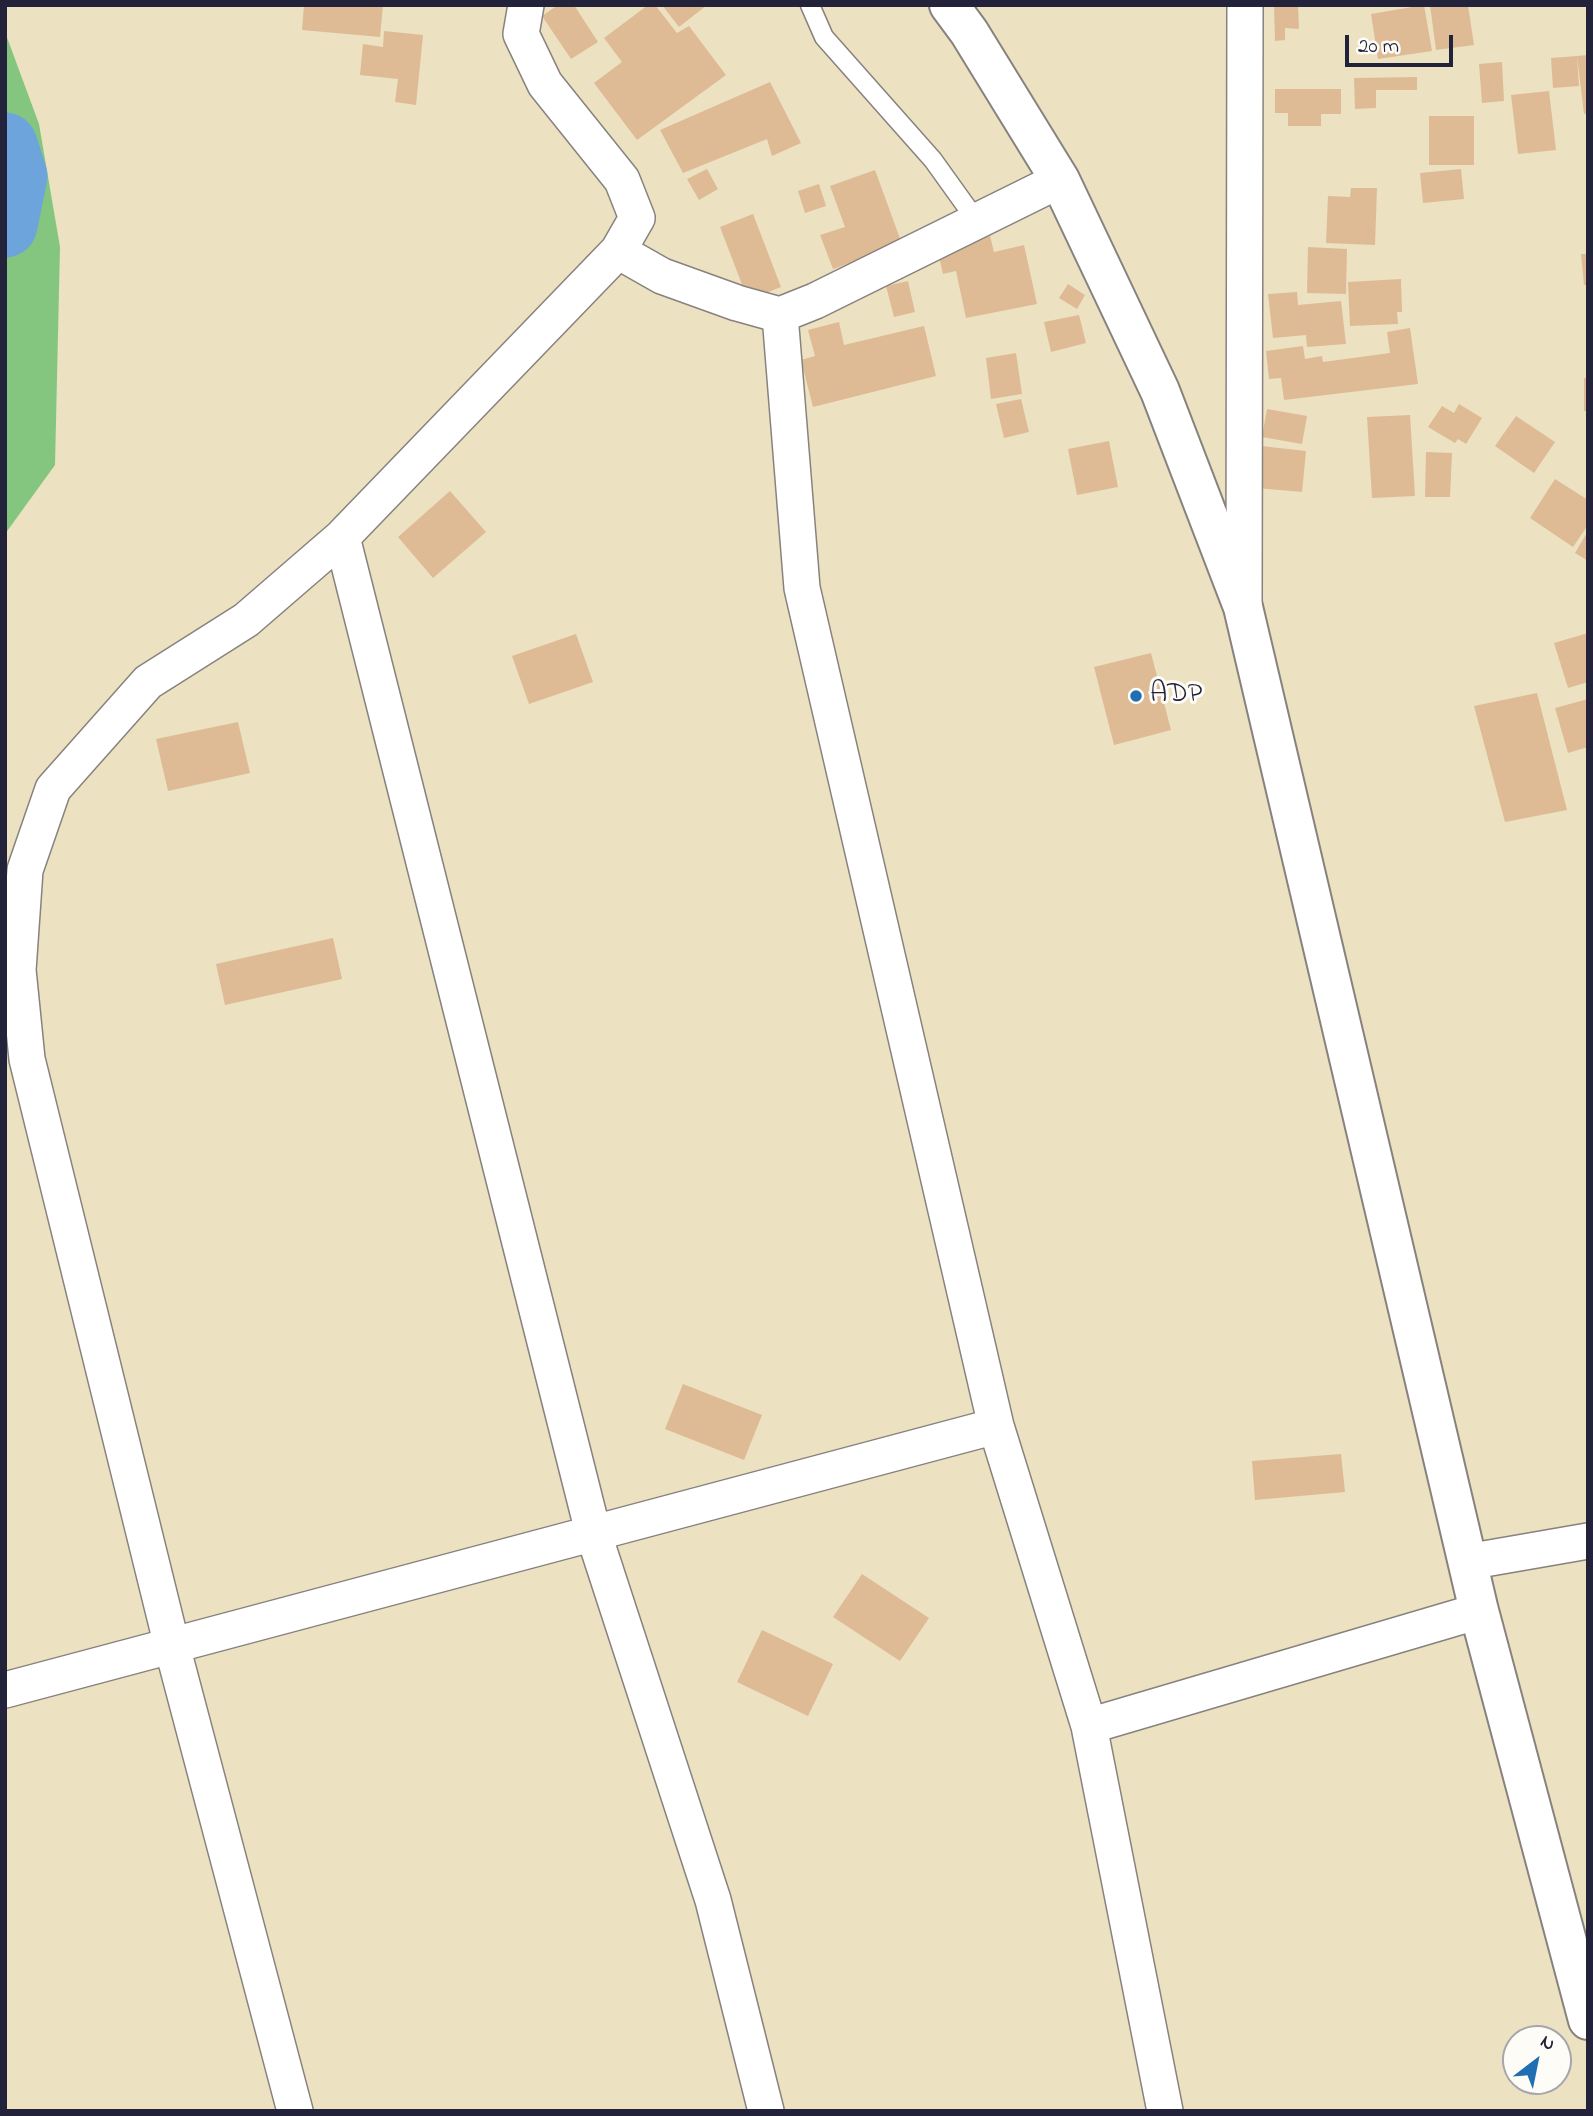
<!DOCTYPE html>
<html>
<head>
<meta charset="utf-8">
<style>
	body { margin:0 }
	#map { position:relative; width:1593px; height:2116px; overflow:hidden; background:#ece1c1; font-family:"Indie Flower",sans-serif }
	canvas { display:block }
	.frame { position:absolute; inset:0; border:7px solid #22223b; pointer-events:none }
	.north { position:absolute; left:1502px; top:2025px; width:70px; height:70px; box-sizing:border-box; background:#fdfcf7; border:2px solid #a5a5ac; border-radius:50%; rotate:32deg; font-size:19px; font-weight:700; line-height:28px; text-align:center; color:#22223b }
	.north::after { content:''; display:block; margin:auto; width:24px; height:32px; background:#1f6fb2; clip-path:polygon(50% 0,100% 100%,50% 72%,0 100%) }
	.scale { position:absolute; left:1345px; top:35px; width:108px; height:32px; box-sizing:border-box; border:4px solid #22223b; border-top:0; padding-left:9px; font-size:21px; line-height:24px; white-space:nowrap; color:#22223b; -webkit-text-stroke:5px #fdfcf7; paint-order:stroke }
</style>
</head>
<body>
<div id="map">
<canvas width="1593" height="2116"></canvas>
<div class="frame"></div>
<div class="north">N</div>
<div class="scale">20 m</div>
</div>
<script>
const g = document.querySelector('canvas').getContext('2d');
g.lineJoin = 'round';
function paint(path, color) { g.fillStyle = color; g.fill(path, 'evenodd'); }
function trace(path, color, width, dash) { g.strokeStyle = color; g.lineWidth = width; g.lineCap = dash ? 'butt' : 'round'; g.setLineDash(dash || []); g.stroke(path); }
function write(font, color, halo, rows, align = 'center') {
  g.font = font + ' "Indie Flower",sans-serif'; g.lineWidth = 6; g.setLineDash([]); g.textBaseline = 'middle'; g.strokeStyle = halo; g.fillStyle = color; for (const [text, x, y, turn = 0] of rows) {
    g.save(); g.translate(x, y); g.rotate((+turn || 0) * Math.PI / 180); g.textAlign = isNaN(turn) ? turn : align; if (halo) g.strokeText(text, 0, 0); g.fillText(text, 0, 0); g.restore();
  }
}
paint(new Path2D(`
	M5,32L39,124L60,247L55,465L5,534Z`), '#84c67f');
trace(new Path2D(`
	M5,145L15,176L5,225`), '#6ea4dc', 65);
paint(new Path2D(`
	M304,5H383L380,37L302,30Z
	M558,5H574L598,42L571,59L542,16Z
	M648,5H655L677,33L689,26L726,75L637,140L594,83L622,62L604,38Z
	M662,5H707L679,27Z
	M1274,5H1298L1299,29L1285,28V40L1275,41Z
	M1424,5L1432,51L1378,59L1371,14Z
	M1430,5H1468L1474,45L1436,50Z
	M384,31L423,35L416,105L395,102L398,79L360,75L363,44L383,47Z
	M1588,55V113L1584,114L1577,56Z
	M1577,56L1579,86L1553,88L1551,58Z
	M1502,62L1504,101L1482,103L1479,64Z
	M1417,77V90H1376V108L1355,109L1354,78Z
	M770,82L801,143L772,156L767,139L683,173L660,130Z
	M1275,89H1341V114H1321V126H1288V113H1275Z
	M1549,91L1556,150L1518,154L1511,95Z
	M1429,116H1474V165H1429Z
	M707,169L718,189L699,200L687,179Z
	M1461,169L1464,199L1423,203L1420,173Z
	M875,170L902,244L833,269L820,235L845,227L830,186Z
	M819,184L826,206L805,213L798,191Z
	M1351,188H1377L1375,245L1326,243L1328,196L1350,197Z
	M753,214L781,287L748,300L720,227Z
	M990,236L994,252L1024,245L1037,304L966,318L956,271L943,274L937,248Z
	M1308,247L1347,249L1346,294L1307,293Z
	M1581,254H1588V285H1584Z
	M1401,279L1402,312H1397L1398,324L1350,326L1348,282Z
	M908,281L915,312L894,317L886,286Z
	M1068,284L1085,295L1077,309L1059,298Z
	M1297,292L1298,305L1341,301L1346,344L1307,347L1306,335L1273,338L1268,294Z
	M1079,315L1086,343L1051,352L1044,322Z
	M839,322L844,345L924,326L936,376L813,407L801,360L815,356L808,330Z
	M1410,328L1418,384L1284,400L1281,378L1269,379L1266,351L1303,346L1305,359L1322,356L1323,362L1390,353L1387,332Z
	M1016,353L1022,394L991,399L986,358Z
	M1584,378H1588V411H1584Z
	M1021,399L1029,432L1004,438L996,404Z
	M1459,404L1482,418L1466,444L1458,439L1455,443L1428,427L1442,406L1454,413Z
	M1267,409L1307,416L1302,444L1262,437Z
	M1410,415L1415,496L1372,498L1367,417Z
	M1516,416L1555,442L1534,473L1495,446Z
	M1109,441L1118,487L1077,495L1068,449Z
	M1261,446L1306,451L1302,492L1257,488Z
	M1426,452L1452,453L1450,497H1425Z
	M1555,479L1588,500V525L1573,547L1530,518Z
	M450,491L486,532L433,578L398,537Z
	M1588,531V561L1575,553Z
	M1588,633V682L1568,688L1554,643Z
	M576,634L593,682L529,704L512,656Z
	M1151,653L1171,730L1114,745L1094,667Z
	M1537,693L1567,810L1505,822L1474,706Z
	M1588,699V747L1568,753L1555,708Z
	M238,722L250,773L168,791L156,739Z
	M333,938L342,979L225,1005L216,964Z
	M683,1384L762,1415L744,1460L665,1429Z
	M1341,1454L1345,1492L1255,1500L1252,1461Z
	M862,1574L929,1618L900,1661L833,1617Z
	M762,1630L833,1664L808,1716L737,1682Z`), '#debb95');
const service = new Path2D(`
	M810,5L824,37L933,160L976,220`);
const minor = new Path2D(`
	M1060,180L815,301L780,315L802,588L996,1426L1089,1726L1165,2111
	M618,251L662,276L737,303L780,315
	M342,537L593,1532L713,1900L766,2111
	M1244,604L1245,5
	M1467,1562L1588,1541
	M5,1690L996,1426
	M1089,1726L1479,1611
	M295,2111L172,1646L27,1059L18,970L25,870L53,789L148,682L246,620L342,537L618,251L637,218L622,180L545,84L521,34L526,5`);
const secondary = new Path2D(`
	M949,5L969,32L1060,180L1160,391L1243,607L1479,1611L1588,2020`);
trace(service, '#87827e', 21);
trace(minor, '#87827e', 38);
trace(secondary, '#87827e', 42);
trace(service, '#fff', 18);
trace(minor, '#fff', 35);
trace(secondary, '#fff', 38);
for (const [x, y, r, color] of [
	[1136,696,7,"#1f6fb2"]
]) { const dot = new Path2D(); dot.arc(x, y, r, 0, 2 * Math.PI); g.fillStyle = color; g.fill(dot); trace(dot, '#fdfcf7', 2.5); }
write('28px', '#22223b', '#fdfcf7', [
	["ADP",1150,696]
], 'left');
</script>
</body>
</html>
